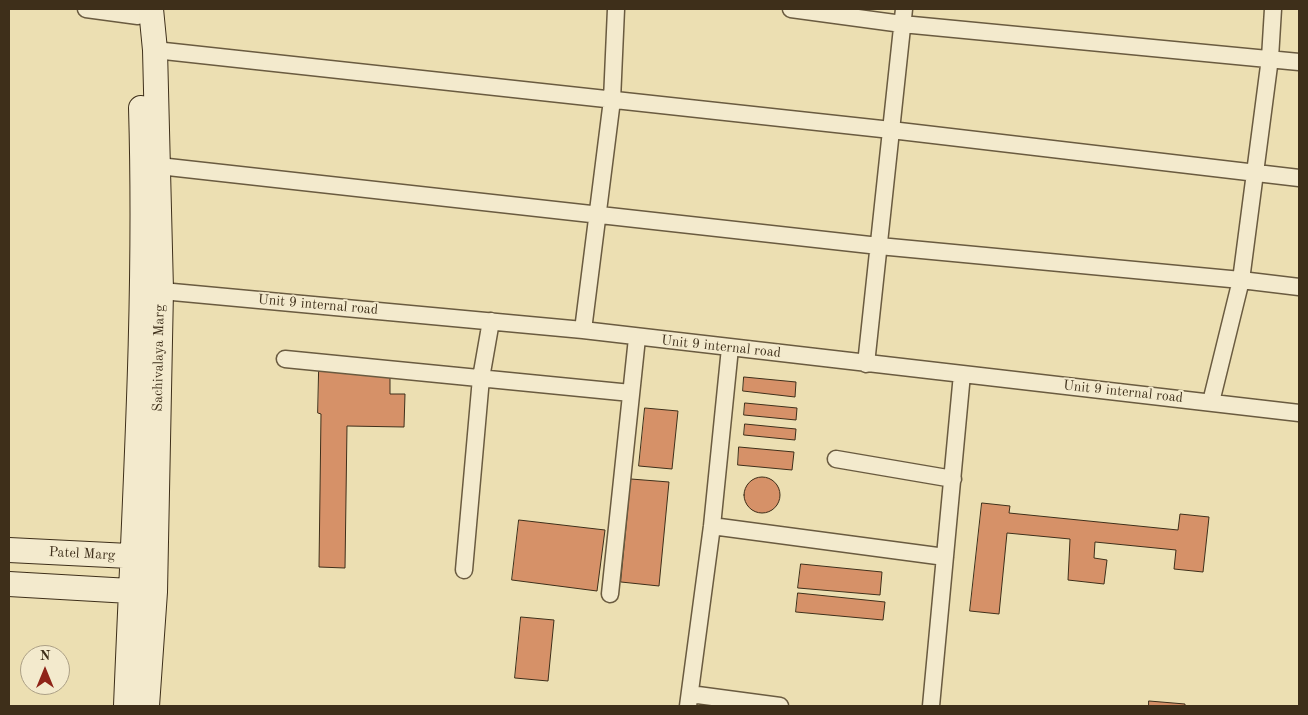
<!DOCTYPE html>
<html>
<head>
<meta charset="utf-8">
<style>
	body { margin:0 }
	#map { position:relative; width:1308px; height:715px; overflow:hidden; background:#ecdfb2; font-family:"Old Standard TT",serif }
	canvas { display:block }
	.frame { position:absolute; inset:0; border:10px solid #3e2f1a; pointer-events:none }
	.north { position:absolute; left:20px; top:645px; width:50px; height:50px; box-sizing:border-box; background:#f3eacd; border:1px solid #ab9f85; border-radius:50%; rotate:0deg; font-size:14px; font-weight:700; line-height:20px; text-align:center; color:#3e2f1a }
	.north::after { content:''; display:block; margin:auto; width:18px; height:22px; background:#8f2418; clip-path:polygon(50% 0,100% 100%,50% 72%,0 100%) }
</style>
</head>
<body>
<div id="map">
<canvas width="1308" height="715"></canvas>
<div class="frame"></div>
<div class="north">N</div>
</div>
<script>
const g = document.querySelector('canvas').getContext('2d');
g.lineJoin = 'round';
function paint(path, color) { g.fillStyle = color; g.fill(path, 'evenodd'); }
function trace(path, color, width, dash) { g.strokeStyle = color; g.lineWidth = width; g.lineCap = dash ? 'butt' : 'round'; g.setLineDash(dash || []); g.stroke(path); }
function write(font, color, halo, rows, align = 'center') {
  g.font = font + ' "Old Standard TT",serif'; g.lineWidth = 4; g.setLineDash([]); g.textBaseline = 'middle'; g.strokeStyle = halo; g.fillStyle = color; for (const [text, x, y, turn = 0] of rows) {
    g.save(); g.translate(x, y); g.rotate((+turn || 0) * Math.PI / 180); g.textAlign = isNaN(turn) ? turn : align; if (halo) g.strokeText(text, 0, 0); g.fillText(text, 0, 0); g.restore();
  }
}
const building = new Path2D(`
	M319,371L390,372V394H405L404,427L347,426L345,568L319,567L321,414L318,413Z
	M744,377L796,382L795,397L743,391Z
	M745,403L797,408L796,420L744,415Z
	M645,408L678,411L672,469L639,466Z
	M745,424L796,429L795,440L744,435Z
	M739,447L794,452L792,470L738,465Z
	M744 495a18 18 0 1 1 36 0a18 18 0 1 1-36 0Z
	M631,479L669,482L659,586L621,582Z
	M982,503L1010,506L1009,513L1178,530L1180,514L1209,517L1203,572L1174,569L1176,550L1095,542L1094,558L1107,560L1104,584L1068,580L1070,539L1007,533L999,614L970,611Z
	M519,520L605,530L597,591L512,580Z
	M801,564L882,572L880,595L798,588Z
	M798,593L885,602L883,620L796,612Z
	M521,617L554,620L548,681L515,678Z
	M1149,701L1185,704V706H1149Z`);
paint(building, '#d69168');
trace(building, '#3e2f1a', 1);
const street = new Path2D(`
	M86,9L138,16
	M791,9L902,24L1299,62
	M155,50L891,130L1299,178
	M159,166L879,246L1241,280L1299,287
	M151,290L583,330L1299,413
	M583,330L612,100L616,9
	M285,359L631,393
	M866,364L904,9
	M1211,402L1241,280L1270,58L1273,9
	M836,459L953,479
	M712,526L945,557
	M464,570L481,378L491,321
	M610,594L637,338
	M690,694L780,706
	M688,706L712,526L730,348
	M931,706L962,374`);
const secondary = new Path2D(`
	M9,550L149,557
	M9,584L147,592
	M126,706C134,507 147,307 141,108
	M147,706L155,592L161,290L155,50L151,9`);
trace(street, '#6a5b40', 19);
trace(secondary, '#3e2f1a', 26);
trace(street, '#f3eacd', 16);
trace(secondary, '#f3eacd', 24);
write('14px', '#3e2f1a', '#f3eacd', [
	["Unit 9 internal road",318,305,5],
	["Unit 9 internal road",721,347,6],
	["Sachivalaya Marg",159,358,-89],
	["Unit 9 internal road",1123,392,6],
	["Patel Marg",82,554,3]
]);
</script>
</body>
</html>
